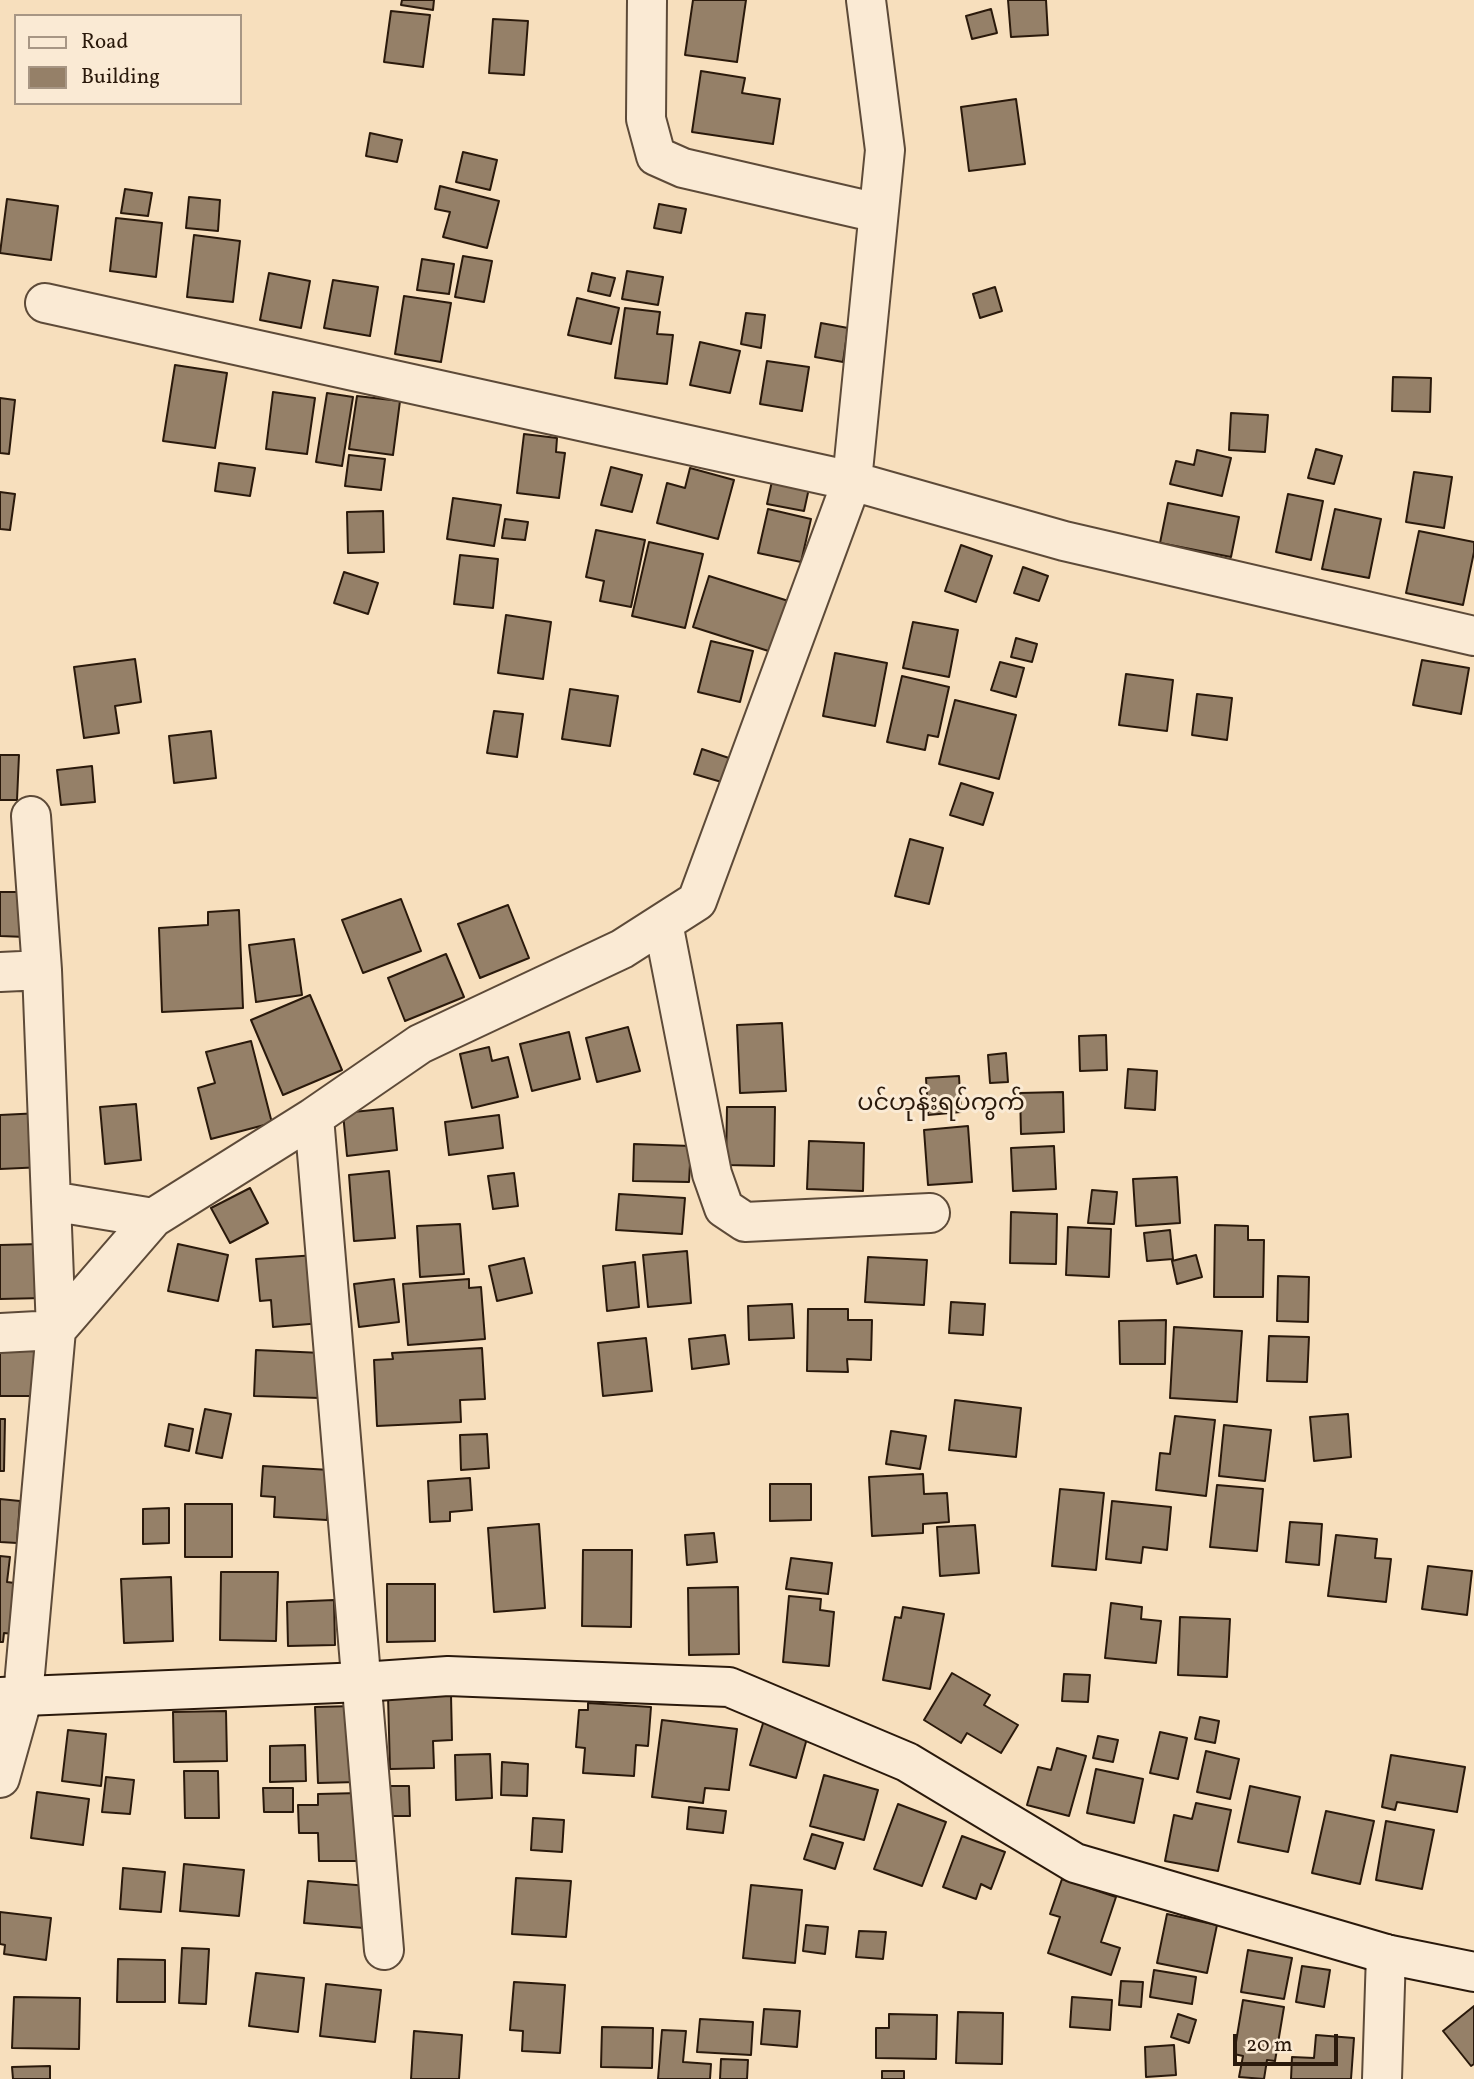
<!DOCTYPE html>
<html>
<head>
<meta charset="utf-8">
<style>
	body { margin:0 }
	#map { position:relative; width:1474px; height:2079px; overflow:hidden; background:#f7dfbd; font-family:Vollkorn,serif }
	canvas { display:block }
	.legend { position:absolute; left:14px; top:14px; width:228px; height:91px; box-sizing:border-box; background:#faead4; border:2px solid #a79684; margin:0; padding:9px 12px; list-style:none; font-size:21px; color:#2a190b }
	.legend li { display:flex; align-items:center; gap:14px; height:35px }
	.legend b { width:35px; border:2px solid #a79684 }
	.scale { position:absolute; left:1233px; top:2034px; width:105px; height:32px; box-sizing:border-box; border:4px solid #2a190b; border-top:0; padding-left:9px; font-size:21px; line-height:24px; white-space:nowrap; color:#2a190b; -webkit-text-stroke:5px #faead4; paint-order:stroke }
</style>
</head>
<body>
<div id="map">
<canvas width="1474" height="2079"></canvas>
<ul class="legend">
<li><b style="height:9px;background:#faead4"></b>Road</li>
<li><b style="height:19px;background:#958068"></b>Building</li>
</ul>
<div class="scale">20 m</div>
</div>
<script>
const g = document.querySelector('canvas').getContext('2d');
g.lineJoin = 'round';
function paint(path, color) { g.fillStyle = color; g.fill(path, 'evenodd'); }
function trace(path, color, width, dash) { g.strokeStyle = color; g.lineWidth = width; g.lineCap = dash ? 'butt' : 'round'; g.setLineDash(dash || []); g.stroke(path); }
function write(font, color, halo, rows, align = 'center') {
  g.font = font + ' Vollkorn,"Noto Sans Myanmar",serif'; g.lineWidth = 6; g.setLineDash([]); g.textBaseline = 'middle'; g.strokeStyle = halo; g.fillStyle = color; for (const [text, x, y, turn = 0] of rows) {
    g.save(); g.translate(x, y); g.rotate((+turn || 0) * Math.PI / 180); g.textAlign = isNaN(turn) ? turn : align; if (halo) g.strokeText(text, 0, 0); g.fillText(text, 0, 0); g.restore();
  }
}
const building = new Path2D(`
	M402,0H434L433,10L401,5Z
	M693,0H746L737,62L685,55Z
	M1008,0H1046L1048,35L1011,37Z
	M991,9L997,33L972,39L966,16Z
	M391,11L430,15L423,67L384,62Z
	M493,19L528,21L524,75L489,73Z
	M701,71L745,78L742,93L780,99L773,144L692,132Z
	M1016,99L1025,164L969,171L961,107Z
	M370,133L402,140L397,162L366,156Z
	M463,152L497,160L490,190L456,182Z
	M440,186L499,201L487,248L443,237L450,212L435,209Z
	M125,189L152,193L148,216L121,213Z
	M189,197L220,200L218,231L186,228Z
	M7,199L58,206L51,260L0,253Z
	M659,204L686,209L681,233L654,228Z
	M116,218L162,223L156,277L110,271Z
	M194,235L240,241L233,302L187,297Z
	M463,256L492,261L484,302L455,297Z
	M422,259L454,264L449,294L417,290Z
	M627,271L663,277L658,305L622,299Z
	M269,273L310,281L301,328L260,320Z
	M592,273L615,278L610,296L588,291Z
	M333,280L378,287L370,336L324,328Z
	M995,287L1002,311L980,318L973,294Z
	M404,296L451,303L441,362L395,354Z
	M577,298L619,308L611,344L568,335Z
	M625,308L660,312L657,334L673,335L667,384L615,378Z
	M746,313L765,315L761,348L741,344Z
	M821,323L848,328L843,362L815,357Z
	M700,342L740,351L730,393L690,385Z
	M767,361L809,367L802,411L760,404Z
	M175,365L227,373L215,448L163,441Z
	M1393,377L1431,378L1430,412L1392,411Z
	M273,392L315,398L307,454L266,449Z
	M327,393L353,397L342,466L316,462Z
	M357,396L400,401L393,455L349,449Z
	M0,398L15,400L9,454L0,453Z
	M1231,413L1268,415L1265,452L1229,450Z
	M524,434L557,438L556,452L565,453L559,498L517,493Z
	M1316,449L1342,456L1334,484L1308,478Z
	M1197,450L1231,458L1222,496L1170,484L1176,461L1194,465Z
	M349,455L385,459L381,490L345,486Z
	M219,463L255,468L250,496L215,491Z
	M611,467L642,475L632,512L601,505Z
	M690,468L734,480L718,539L657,523L667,483L685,488Z
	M774,472L811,479L804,511L767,504Z
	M1414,472L1452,477L1444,528L1406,522Z
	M0,492L15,494L10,530L0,529Z
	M1288,494L1323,501L1311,560L1276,552Z
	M453,498L501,505L494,546L447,539Z
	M1168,503L1239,517L1231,557L1160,543Z
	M768,509L811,519L801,562L758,553Z
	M1335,509L1381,519L1369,578L1322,569Z
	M383,511L384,552L348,553L347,512Z
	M505,519L528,522L525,540L502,538Z
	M596,530L645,540L631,607L600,601L604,581L586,577Z
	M1419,531L1474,542V552L1463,605L1406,593Z
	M649,542L703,554L685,628L632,616Z
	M961,545L992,556L976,602L945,591Z
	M460,555L498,559L493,608L454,604Z
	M1023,567L1048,576L1039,601L1014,593Z
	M344,572L378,583L368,614L334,603Z
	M709,576L798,604L781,655L693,627Z
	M506,615L551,622L543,679L498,673Z
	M913,622L958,630L949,677L903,668Z
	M1016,638L1037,644L1032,662L1011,657Z
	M711,641L753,651L740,702L698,692Z
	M835,653L887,663L875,726L823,716Z
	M135,659L141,702L115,706L119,733L84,738L74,667Z
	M1422,660L1469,668L1461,714L1413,705Z
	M1000,662L1024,668L1016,697L991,690Z
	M1126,674L1173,680L1167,731L1119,725Z
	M902,676L949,687L938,737L928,735L925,750L887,742Z
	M570,689L618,696L610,746L562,739Z
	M1197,694L1232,698L1227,740L1192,735Z
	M955,700L1016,715L999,779L939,764Z
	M494,711L523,714L517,757L487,753Z
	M211,731L216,778L174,783L169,736Z
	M702,749L732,759L725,783L694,774Z
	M0,755H19L17,800H0Z
	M92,766L95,802L61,805L57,770Z
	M961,783L993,793L983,825L950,815Z
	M910,839L943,848L929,904L895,896Z
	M0,892H26V937L0,936Z
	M401,899L421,951L363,973L342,920Z
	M508,905L529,958L480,978L458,924Z
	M239,910L243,1008L162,1012L159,928L208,925V912Z
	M294,939L302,995L256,1002L249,945Z
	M446,954L464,997L405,1021L388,978Z
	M310,995L342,1070L283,1095L251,1020Z
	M782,1023L786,1091L740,1093L737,1025Z
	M628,1027L640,1071L597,1082L586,1038Z
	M569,1032L580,1079L532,1091L520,1044Z
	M1106,1035L1107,1070L1080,1071L1079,1036Z
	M251,1041L272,1123L211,1139L198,1088L215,1083L206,1052Z
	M489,1047L492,1061L508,1057L518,1097L472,1108L460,1054Z
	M1006,1053L1008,1082L990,1083L988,1055Z
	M1128,1069L1157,1071L1155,1110L1125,1108Z
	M959,1076L961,1112L928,1115L926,1078Z
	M1063,1092L1064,1132L1021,1134L1020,1093Z
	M136,1104L141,1160L105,1164L100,1107Z
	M727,1107H775L774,1166L726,1165Z
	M393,1108L397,1150L347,1156L343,1113Z
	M41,1113L44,1167L0,1169V1115Z
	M499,1115L503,1148L449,1155L445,1122Z
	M968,1126L972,1182L928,1185L924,1130Z
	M809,1141L864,1143L863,1191L807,1189Z
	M634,1144L691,1146L689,1182L633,1181Z
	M1054,1146L1056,1189L1013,1191L1011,1148Z
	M389,1171L395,1238L354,1241L349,1175Z
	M514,1173L518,1206L493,1209L488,1176Z
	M1177,1177L1180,1223L1136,1226L1133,1179Z
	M250,1188L268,1223L230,1243L211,1208Z
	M1092,1190L1117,1192L1114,1224L1088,1223Z
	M619,1194L685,1198L682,1234L616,1230Z
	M1011,1212L1057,1214L1056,1264L1010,1263Z
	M460,1224L464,1274L420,1277L417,1226Z
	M1215,1225L1248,1226V1240H1264L1263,1297H1214Z
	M1068,1227L1111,1229L1109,1277L1066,1275Z
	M1170,1230L1173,1259L1147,1261L1144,1233Z
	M41,1244L43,1298L0,1299V1245Z
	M178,1244L228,1255L218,1301L168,1291Z
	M687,1251L691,1303L648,1307L643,1255Z
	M317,1255L322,1323L273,1327L271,1300L260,1301L256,1259Z
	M1196,1255L1202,1277L1177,1284L1172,1261Z
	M868,1257L927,1260L924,1305L865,1302Z
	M524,1258L532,1293L497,1301L489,1266Z
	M635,1262L639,1307L607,1311L603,1266Z
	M1278,1276L1309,1277L1308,1322L1277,1321Z
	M394,1279L399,1322L359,1327L354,1284Z
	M469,1279V1288L481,1287L485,1339L408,1345L403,1284Z
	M951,1302L985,1304L983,1335L949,1333Z
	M792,1304L794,1338L749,1340L748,1306Z
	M808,1309H848V1320H872L871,1360L847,1359L848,1372L807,1371Z
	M1166,1320L1165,1364H1120L1119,1321Z
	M1174,1327L1242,1331L1237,1402L1170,1398Z
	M725,1335L729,1364L692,1369L689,1339Z
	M1269,1336L1309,1337L1307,1382L1267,1381Z
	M646,1338L652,1391L603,1396L598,1343Z
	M0,1346H34V1396H0Z
	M482,1348L485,1399L460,1400L461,1422L377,1426L374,1360L393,1359L392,1353Z
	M256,1350L322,1353L320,1398L254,1396Z
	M955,1400L1021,1408L1016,1457L949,1450Z
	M205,1409L231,1414L222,1458L196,1453Z
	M1348,1414L1351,1457L1314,1461L1310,1417Z
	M1175,1416L1215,1420L1206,1496L1156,1490L1160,1453L1170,1454Z
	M0,1419H5L4,1471H0Z
	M169,1424L193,1429L189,1451L165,1446Z
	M1224,1425L1271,1430L1265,1481L1219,1476Z
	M891,1431L926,1436L920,1469L886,1464Z
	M487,1434L489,1468L461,1470L460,1435Z
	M263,1466L330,1470L327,1520L274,1517L275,1497L261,1496Z
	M923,1474L924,1494L947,1493L949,1522L923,1524V1533L872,1536L869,1477Z
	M470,1478L472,1510L450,1512V1521L430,1522L428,1481Z
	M770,1484H811V1520L770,1521Z
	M1217,1485L1263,1489L1257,1551L1210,1547Z
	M1060,1489L1104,1493L1096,1570L1052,1566Z
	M0,1499L20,1501L17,1543L0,1542Z
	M1112,1501L1171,1507L1167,1550L1143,1547L1141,1563L1106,1559Z
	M185,1504H232V1557H185Z
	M169,1508V1543L143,1544V1509Z
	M1290,1522L1322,1524L1319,1565L1286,1562Z
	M539,1524L545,1608L494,1612L488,1528Z
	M975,1525L979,1573L940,1576L937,1527Z
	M714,1533L717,1562L687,1565L685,1535Z
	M1336,1535L1377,1539L1375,1558L1391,1559L1386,1602L1328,1596Z
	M583,1550H632L631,1627L582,1626Z
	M0,1556L10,1557L7,1582L30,1585L24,1635L4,1633L3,1642H0Z
	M791,1558L832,1563L828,1594L786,1589Z
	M1428,1566L1472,1571L1467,1615L1422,1609Z
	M221,1572H278L276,1641L220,1640Z
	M171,1577L173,1641L124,1643L121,1579Z
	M387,1584H435V1641L387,1642Z
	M738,1587L739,1654L689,1655L688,1588Z
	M789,1596L821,1599L820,1610L834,1612L829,1666L783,1662Z
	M334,1600L335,1645L288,1646L287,1602Z
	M1111,1603L1142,1607L1141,1619L1161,1621L1156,1663L1105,1658Z
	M903,1607L944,1614L930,1689L883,1680L895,1617L901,1618Z
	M1180,1617L1230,1619L1227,1677L1178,1675Z
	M952,1673L990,1695L984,1705L1018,1725L1001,1753L967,1733L961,1743L924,1720Z
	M1064,1674L1090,1675L1088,1702L1062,1701Z
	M451,1695L452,1740L433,1741L434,1768L390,1769L388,1696Z
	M588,1703L651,1707L648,1746L636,1745L634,1776L583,1773L585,1748L576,1747L579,1710H588Z
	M355,1706L357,1782L318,1783L315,1707Z
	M226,1711L227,1761L174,1762L173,1712Z
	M765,1717L809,1731L796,1778L750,1765Z
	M1200,1717L1219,1721L1215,1743L1195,1739Z
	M662,1720L737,1729L729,1790L705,1788L703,1803L652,1797Z
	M68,1730L106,1734L101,1786L62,1781Z
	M1160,1732L1187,1738L1178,1779L1150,1773Z
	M1098,1736L1118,1740L1113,1762L1093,1758Z
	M305,1745L306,1781L270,1782V1746Z
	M1057,1748L1086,1756L1069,1816L1027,1805L1038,1767L1051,1770Z
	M1206,1751L1239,1759L1230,1799L1197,1792Z
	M490,1754L492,1798L456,1800L455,1755Z
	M1391,1755L1465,1767L1457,1812L1397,1802L1395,1810L1382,1807Z
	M502,1762L528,1764L527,1796L501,1795Z
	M1096,1769L1143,1779L1134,1823L1087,1813Z
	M184,1771H218L219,1818H185Z
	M824,1775L878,1790L864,1840L810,1826Z
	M106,1777L134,1780L130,1814L102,1812Z
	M382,1786H409L410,1816H383Z
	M1250,1786L1300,1797L1288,1852L1238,1842Z
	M263,1788H293V1812H264Z
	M37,1792L89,1799L83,1845L31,1838Z
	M360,1793L361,1861H319L318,1833H299L298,1805H318V1794Z
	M1196,1803L1231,1810L1218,1871L1165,1861L1174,1815L1192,1819Z
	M898,1804L946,1822L922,1886L874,1869Z
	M689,1807L726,1811L723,1833L687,1829Z
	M1326,1811L1374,1821L1360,1884L1312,1873Z
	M533,1818L564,1820L562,1852L531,1850Z
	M1386,1821L1434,1830L1422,1889L1376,1880Z
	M812,1834L843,1843L835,1869L804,1859Z
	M962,1836L1005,1852L991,1889L981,1884L976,1899L943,1887Z
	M184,1864L244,1870L239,1916L180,1911Z
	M123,1868L165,1872L161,1912L120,1909Z
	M516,1878L571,1881L566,1937L512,1934Z
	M1062,1879L1116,1897L1101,1942L1120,1948L1111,1975L1048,1953L1060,1917L1050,1914Z
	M308,1881L368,1886L364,1928L304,1923Z
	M751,1885L802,1890L795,1963L743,1958Z
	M0,1912L51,1918L46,1960L4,1954L5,1945L0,1944Z
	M1167,1914L1217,1925L1207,1973L1157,1963Z
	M806,1925L828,1927L825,1954L803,1951Z
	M859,1931L886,1932L883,1959L856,1957Z
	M182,1948L209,1949L206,2004L179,2003Z
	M1248,1950L1292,1958L1284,1999L1241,1992Z
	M118,1959L165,1960V2002H117Z
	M1302,1966L1330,1970L1324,2007L1296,2002Z
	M1154,1970L1196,1977L1192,2004L1150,1997Z
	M256,1973L304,1978L298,2032L249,2026Z
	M1121,1981L1143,1982L1141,2007L1119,2005Z
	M514,1982L565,1985L560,2053L522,2051L523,2031L510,2030Z
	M326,1984L381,1990L375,2042L320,2036Z
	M14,1997L80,1998L79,2049L12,2048Z
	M1072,1997L1112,2000L1110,2030L1070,2027Z
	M1243,2000L1284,2007L1275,2061L1267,2060L1264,2079L1239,2077L1243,2056L1234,2054Z
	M1474,2006V2064L1471,2066L1443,2031Z
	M764,2009L800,2011L797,2047L761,2044Z
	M958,2012L1003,2013L1002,2064L956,2063Z
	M889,2014L937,2015L936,2059L876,2058V2028H889Z
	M1178,2014L1196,2020L1189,2043L1171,2037Z
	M700,2019L753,2022L751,2055L697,2052Z
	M602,2027L653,2028L652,2068L601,2067Z
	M662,2030L686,2031L683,2062L711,2064L710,2079H658Z
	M414,2031L462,2035L459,2079H411Z
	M1316,2035L1354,2038L1351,2079H1291L1292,2057L1314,2058Z
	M1174,2045L1176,2075L1146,2077L1145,2047Z
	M721,2059L748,2060L747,2079H720Z
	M50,2066V2079H13L12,2067Z
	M882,2071H904V2079H882Z`);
paint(building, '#958068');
trace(building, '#2a190b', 2);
const street = new Path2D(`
	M647,0L646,119L656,156L683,168L878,213
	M45,303L852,481L1064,541L1474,636
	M663,923L712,1174L724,1208L745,1222L930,1213
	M0,972L42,970
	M314,1117L384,1950
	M51,1201L153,1218
	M0,1333L56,1330L153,1218L314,1117L420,1044L622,949L697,901L852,481L885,150L866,0
	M0,1778L23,1696L56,1330L42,970L31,816
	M1382,2079L1386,1954`);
const secondary = new Path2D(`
	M0,1697L362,1682L448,1676L729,1687L907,1762L1075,1863L1386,1954L1474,1972`);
trace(street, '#5d4a38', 42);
trace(secondary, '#2a190b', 42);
trace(street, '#faead4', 38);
trace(secondary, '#faead4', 38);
write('24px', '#2a190b', '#faead4', [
	["ပင်ဟုန်းရပ်ကွက်",941,1106]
]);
</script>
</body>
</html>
